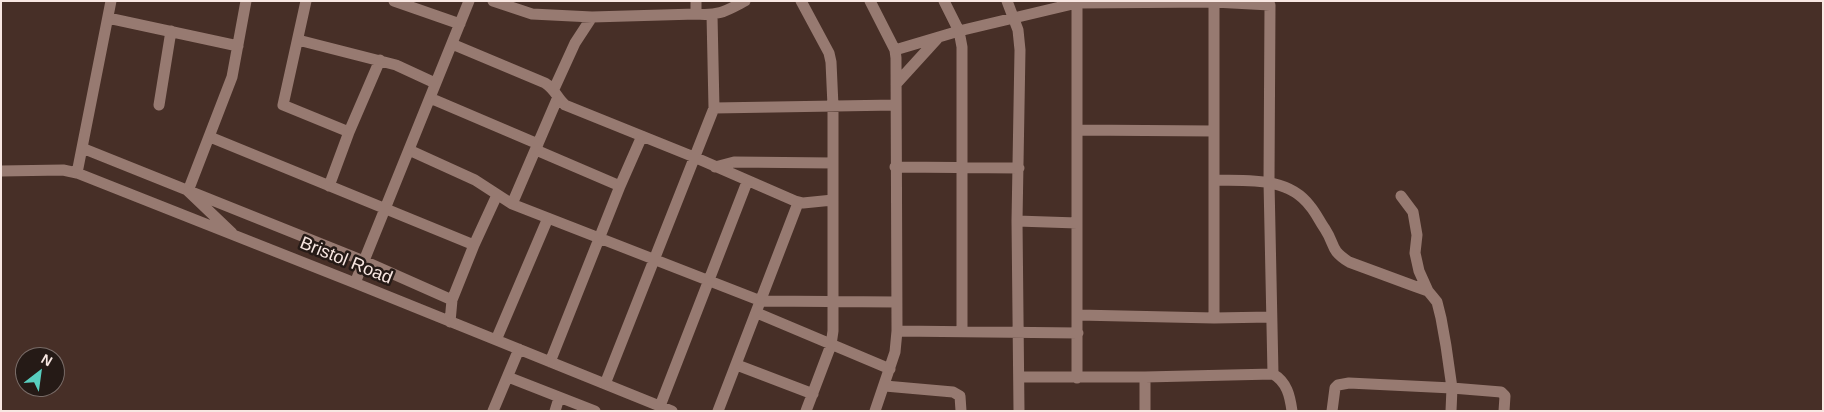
<!DOCTYPE html>
<html>
<head>
<meta charset="utf-8">
<style>
	body { margin:0 }
	#map { position:relative; width:1824px; height:412px; overflow:hidden; background:#472f27; font-family:Arial,sans-serif }
	canvas { display:block }
	.frame { position:absolute; inset:0; border:2px solid #f8e7e2; pointer-events:none }
	.north { position:absolute; left:15px; top:347px; width:50px; height:50px; box-sizing:border-box; background:#251a16; border:1px solid #796c68; border-radius:50%; rotate:30deg; font-size:14px; font-weight:700; line-height:20px; text-align:center; color:#f8e7e2 }
	.north::after { content:''; display:block; margin:auto; width:18px; height:22px; background:#58cebf; clip-path:polygon(50% 0,100% 100%,50% 72%,0 100%) }
</style>
</head>
<body>
<div id="map">
<canvas width="1824" height="412"></canvas>
<div class="frame"></div>
<div class="north">N</div>
</div>
<script>
const g = document.querySelector('canvas').getContext('2d');
g.lineJoin = 'round';
function trace(path, color, width, dash) { g.strokeStyle = color; g.lineWidth = width; g.lineCap = dash ? 'butt' : 'round'; g.setLineDash(dash || []); g.stroke(path); }
function write(font, color, halo, rows, align = 'center') {
  g.font = font + ' Arial,sans-serif'; g.lineWidth = 5; g.setLineDash([]); g.textBaseline = 'middle'; g.strokeStyle = halo; g.fillStyle = color; for (const [text, x, y, turn = 0] of rows) {
    g.save(); g.translate(x, y); g.rotate((+turn || 0) * Math.PI / 180); g.textAlign = isNaN(turn) ? turn : align; if (halo) g.strokeText(text, 0, 0); g.fillText(text, 0, 0); g.restore();
  }
}
trace(new Path2D(`
	M306,1L283,105L349,132
	M394,1L460,24
	M493,1L532,14L592,17L696,14C719,16 726,11 745,1
	M801,1L829,53L831,62L833,106V331L831,345L806,411
	M870,1L895,50L896,58L897,331L895,352L875,411
	M944,1L959,31L962,47V331
	M1007,1L1018,30L1020,50L1017,221L1019,411
	M1214,2V318
	M1077,3V378
	M696,14V1
	M108,18L238,46
	M298,40L396,65L435,83
	M452,44L545,83C555,89 557,98 565,105L694,157L795,201L803,203L833,200
	M895,50L959,31L1077,3L1214,2L1270,5L1269,182L1273,374
	M896,84L937,39
	M554,89L575,43L592,17
	M430,98L538,144
	M159,105L171,31
	M714,108L896,105
	M1077,130L1213,131
	M210,137L474,245
	M82,148L364,261L452,300
	M409,150L475,180L512,204L761,301L896,302
	M536,150L620,186L642,136
	M715,167L734,162L833,163
	M895,167L1019,168
	M1,171L63,170L77,173L355,283L672,411
	M77,173L111,1
	M1214,180C1247,181 1288,176 1310,206C1316,213 1320,222 1325,229C1336,246 1329,249 1349,262L1414,286L1428,291L1433,297L1437,302L1441,318L1446,346L1452,388L1451,411
	M329,186L349,132L380,60
	M1401,196L1413,212L1417,235L1415,253L1419,271L1428,291
	M512,204L558,97
	M1017,221L1077,223
	M232,233L188,191L232,77L246,1
	M355,283L469,1
	M757,313L890,369
	M1078,315L1214,318L1271,317
	M450,322L452,300L474,245L497,195
	M897,331L1078,333
	M496,340L548,218
	M550,362L620,186
	M737,365L813,394
	M508,377L595,411
	M1019,377H1145L1273,374C1287,382 1290,396 1292,411
	M605,384L714,108L712,15
	M885,386L953,392L960,396L961,411
	M660,406L747,182
	M493,411L519,349
	M555,411L559,398
	M718,411L798,203
	M1145,411V377
	M1332,411L1335,388L1338,385L1349,383L1452,388L1501,392L1505,396L1504,411`), '#977a71', 11);
write('18px', '#f8e7e2', '#251a16', [
	["Bristol Road",346,261,22]
]);
</script>
</body>
</html>
